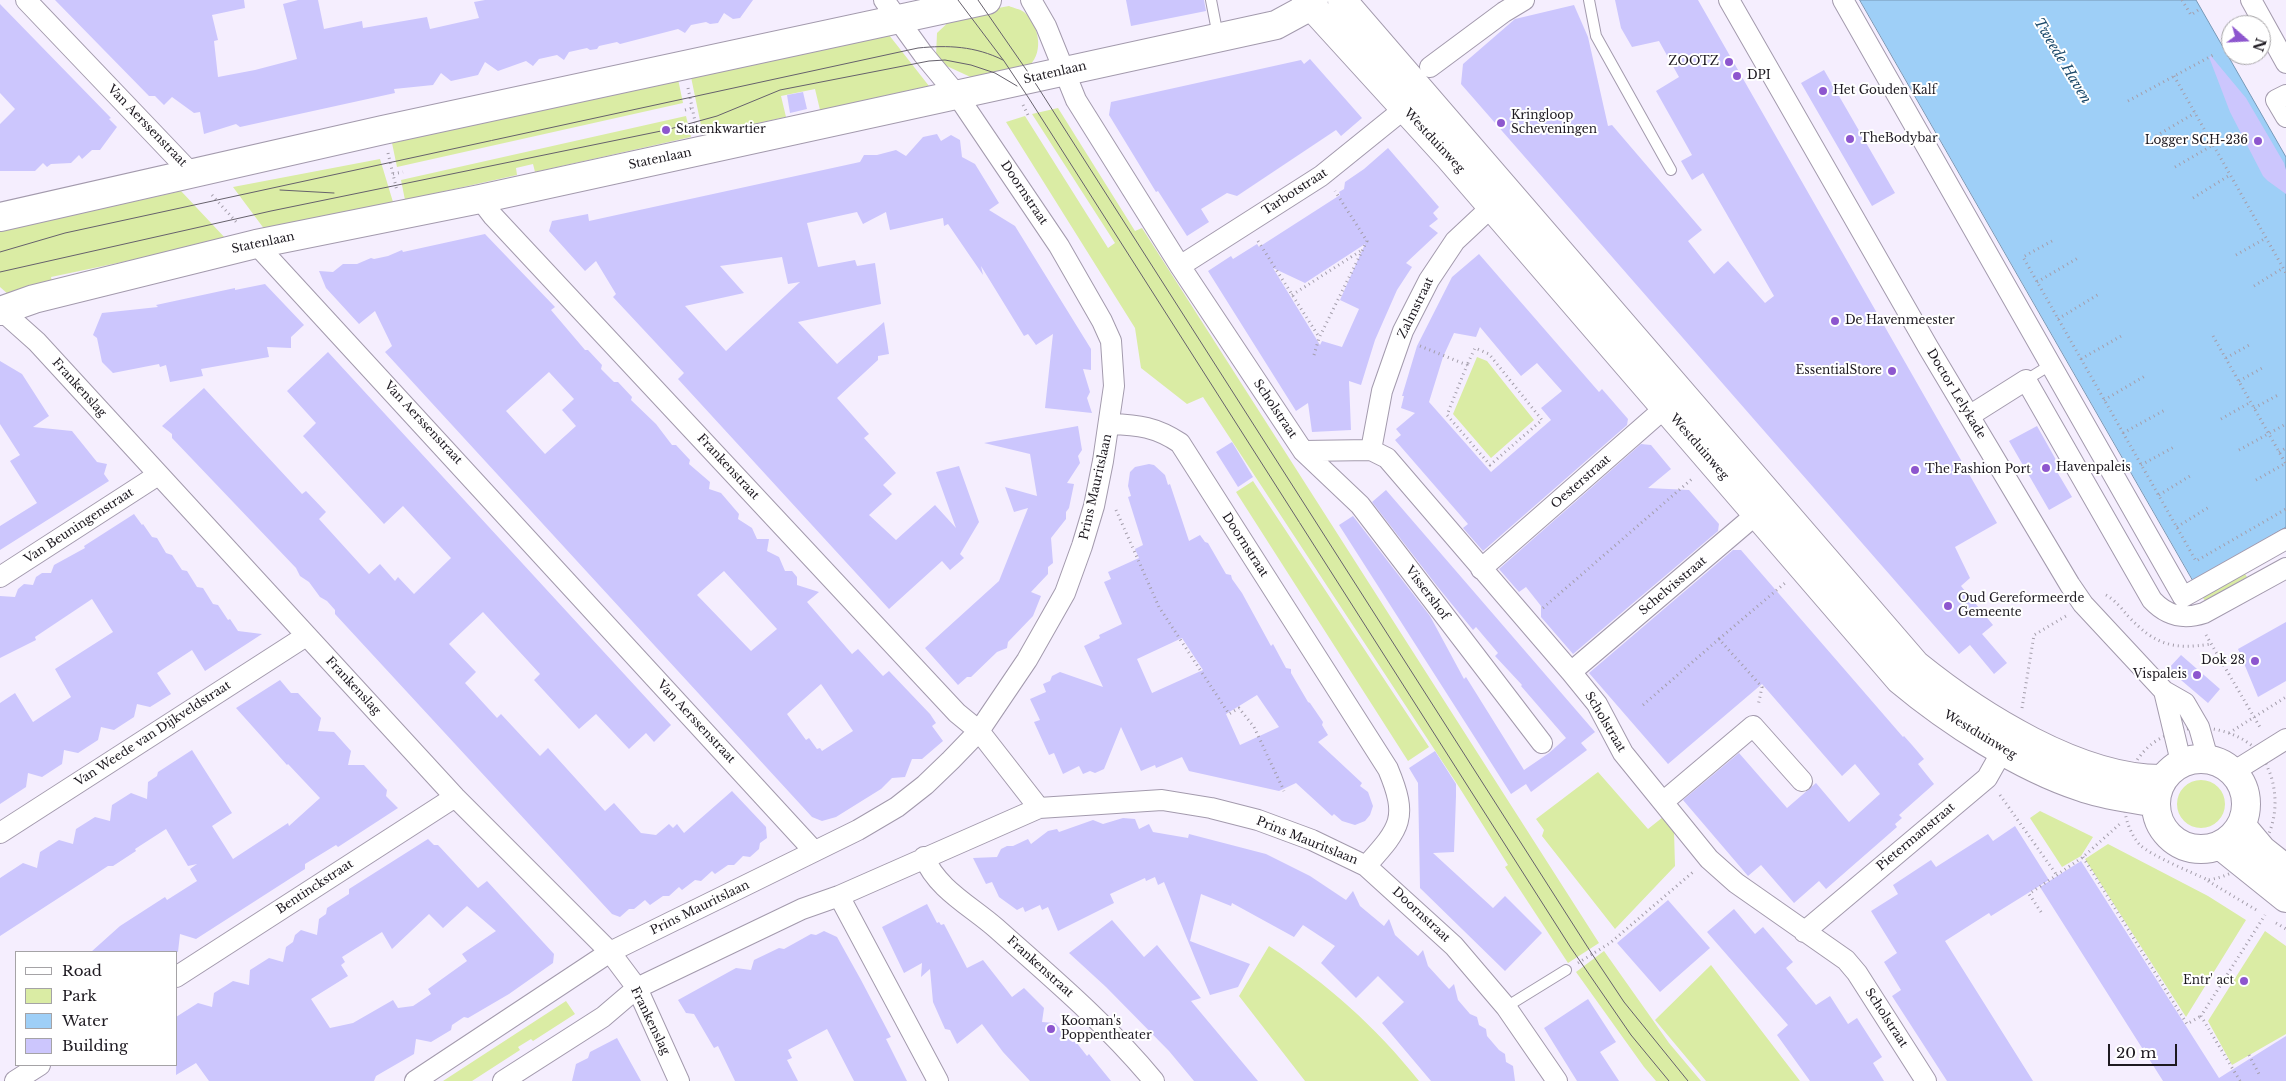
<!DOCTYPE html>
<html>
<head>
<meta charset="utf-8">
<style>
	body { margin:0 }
	#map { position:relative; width:2286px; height:1081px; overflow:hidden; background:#f5eefe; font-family:"Libre Baskerville",serif }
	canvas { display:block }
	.legend { position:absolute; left:15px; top:951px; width:162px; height:115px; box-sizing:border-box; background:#fff; border:1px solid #a5a3a6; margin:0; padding:6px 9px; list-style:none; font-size:15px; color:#1d1920 }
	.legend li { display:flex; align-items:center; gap:10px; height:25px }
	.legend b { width:25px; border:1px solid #a5a3a6 }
	.north { position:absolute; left:2221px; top:15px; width:50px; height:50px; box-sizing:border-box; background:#fff; border:1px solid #a5a3a6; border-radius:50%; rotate:109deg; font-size:14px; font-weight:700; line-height:20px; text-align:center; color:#1d1920 }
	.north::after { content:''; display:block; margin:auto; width:18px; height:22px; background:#8d56ce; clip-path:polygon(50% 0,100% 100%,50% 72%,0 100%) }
	.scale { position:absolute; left:2108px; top:1044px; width:69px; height:22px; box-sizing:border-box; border:2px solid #1d1920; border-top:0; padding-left:6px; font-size:15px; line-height:18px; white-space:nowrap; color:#1d1920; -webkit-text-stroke:4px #fff; paint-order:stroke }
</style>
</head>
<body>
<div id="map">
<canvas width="2286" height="1081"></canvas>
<ul class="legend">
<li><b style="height:6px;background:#fff"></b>Road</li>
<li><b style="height:14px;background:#daeca4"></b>Park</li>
<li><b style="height:14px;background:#9ecff7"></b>Water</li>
<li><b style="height:14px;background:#ccc6fd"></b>Building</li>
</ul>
<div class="north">N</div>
<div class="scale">20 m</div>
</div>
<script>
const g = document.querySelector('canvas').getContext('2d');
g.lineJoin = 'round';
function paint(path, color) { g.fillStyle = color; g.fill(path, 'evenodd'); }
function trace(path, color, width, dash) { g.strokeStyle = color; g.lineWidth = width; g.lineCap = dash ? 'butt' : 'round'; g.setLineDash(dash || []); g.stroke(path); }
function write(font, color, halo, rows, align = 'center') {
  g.font = font + ' "Libre Baskerville",serif'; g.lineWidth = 4; g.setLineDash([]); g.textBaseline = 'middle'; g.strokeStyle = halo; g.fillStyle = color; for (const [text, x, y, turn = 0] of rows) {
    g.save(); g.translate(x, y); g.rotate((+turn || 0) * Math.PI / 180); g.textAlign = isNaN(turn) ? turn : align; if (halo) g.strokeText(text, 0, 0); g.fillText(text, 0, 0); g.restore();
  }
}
paint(new Path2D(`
	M1009,6C1013,8 1020,9 1024,12C1039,25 1044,51 1030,65L977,80L938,62L936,56L937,33L955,16Z
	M889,35L929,86L820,110L815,89L781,96L786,117L703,135L691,77Z
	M678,79L683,103L397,167L392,143Z
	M1058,108L1135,231L1142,228L1599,943L1568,963L1505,867L1508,865L1459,787L1203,397L1187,404L1141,368L1135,328L1006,122L1025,116L1108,248L1115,243L1032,114Z
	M686,116L691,137L535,172L533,164L516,168L517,175L405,200L401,180Z
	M380,159L393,202L265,230L233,187Z
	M181,191L227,240L51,277L53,286L9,295L0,287V231Z
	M1477,357L1487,361L1534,420L1491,458L1453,414Z
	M1253,481L1429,747L1408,761L1236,492Z
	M2242,569L2247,577L2205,601L2200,593Z
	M1598,772L1648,829L1663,817L1674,831L1675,866L1615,929L1542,836L1544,830L1536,819Z
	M2177 804a24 24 0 1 1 48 0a24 24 0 1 1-48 0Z
	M2040,811L2093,837L2081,856L2062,867L2030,818Z
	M2108,844L2208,896L2246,920L2186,1017L2085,859Z
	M2265,931L2286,946V1034L2232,1065L2208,1021Z
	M1269,946C1328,984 1375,1026 1419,1081H1305L1239,996Z
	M1604,951L1669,1043L1701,1081H1656L1644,1067L1576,972Z
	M1711,965L1800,1081H1706L1655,1020Z
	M566,1001L575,1014L533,1041L531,1039L518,1047L520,1050L472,1081H443Z`), '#daeca4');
const water = new Path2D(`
	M1860,0H2196L2286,157V527L2194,582Z`);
paint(water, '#9ecff7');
trace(water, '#7798b6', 1);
paint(new Path2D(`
	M55,0H244L245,8L212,15L218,40L214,41L218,77L255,70L297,59L283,4L298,0H318L324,29L362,21L363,28L427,17L430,29L479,18L474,2L485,0H753L740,18L733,19L724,13L718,23L710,24L706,22L691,25L685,33L678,29L620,44L617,42L599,46L597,49L590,50L587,48L569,52L564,60L557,55L539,59L533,66L526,61L498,71L485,62L478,75L451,81L441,73L433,85L394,89L395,93L240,127L236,124L204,134L200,112L194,113L172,97L164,105L155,96H149Z
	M1126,0H1204L1206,11L1131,26Z
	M1615,0H1698L1997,523L1955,547L1970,578L1961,586L1993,625L1982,634L2007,663L1994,674L1970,645L1959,654L1461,84L1463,64L1515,19L1574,5L1588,37L1608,126L1612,125L1702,230L1688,241L1714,274L1728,261L1765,303L1774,296L1703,173L1692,180L1681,161L1692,155L1656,91L1679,77L1659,41L1632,47L1621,28Z
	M0,4L111,118L109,119L117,127L100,150H92L82,159L79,155L71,163L51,164L47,167L43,163L35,171H0V124L15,109L0,93Z
	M2211,56L2246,98L2284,163L2286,170V194L2268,181L2263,176L2230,112L2209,57Z
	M1310,59L1362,118L1341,136L1336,130L1237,196L1227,193L1201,209L1209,222L1187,236L1158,191L1156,192L1109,115L1111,102L1301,60L1304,64Z
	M1824,70L1895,193L1872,206L1801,83Z
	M803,92L807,109L790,113L787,95Z
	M937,134L941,141L951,135L960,140L962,157L975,164L999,203L989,210L1015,226L1091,349V370L1083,369L1090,392L1087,398L1092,413L1045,408L1053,334L1036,345L1028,334L1024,336L981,266L983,275L948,224L944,226L943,218L890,230L886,212L863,224L857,212L807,223L818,267L855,260L857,266L875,263L881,304L798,322L837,364L884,322L889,354L878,356V360L837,398L869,434L864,438L896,473L883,485L892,494L869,515L896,540L935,505L956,528L936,472L959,466L979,522L960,554L964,558L950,570L942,561L889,609L678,379L684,373L613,297L616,294L596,261L585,271L549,231L552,221L588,214L589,221L860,162L864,155H877L896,150L906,156L923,137ZM782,257L788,284L800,282L726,351L685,306L744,293L720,266Z
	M1388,148L1439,207L1433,213L1438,219L1429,226L1438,233L1406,263L1412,267L1397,290L1375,340L1361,385L1349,381L1351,430L1312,432L1308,403L1296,411L1208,271L1231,256L1233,259L1257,244L1259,247L1340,195L1339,192L1344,189L1345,182L1364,169ZM1365,244L1340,300L1359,309L1342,347L1322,341L1320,345L1273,268L1305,283Z
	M485,234L555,307L551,310L585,350H588L602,365L601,369L614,382H618L632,397L631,400L656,424L672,445H676L690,460L689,464L710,482L709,489L721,493L739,514L738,519L752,528L757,539H769L767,551L779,557L785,571H792L797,577V585L819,592L807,602L852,654L858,649L883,676L889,671L930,714L936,723L932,726L943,741L922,759H912L905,777L892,778L881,789L836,817L822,821L812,817L385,352L392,346L375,311L359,324L326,288L319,271L333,272L343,264H357L371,258L374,259L388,256L402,250L403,252ZM549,372L574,399L562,410L576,426L545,454L506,411ZM724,571L777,629L751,651L697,595ZM821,684L853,731L822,751L820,748L817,749L809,738L806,740L787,714Z
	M1479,254L1599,392L1602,389L1628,419L1627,425L1483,551L1463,528L1468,524L1395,440L1401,435L1396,429L1415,413L1401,408L1404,396H1402L1417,346L1452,277ZM1480,327L1521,376L1537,363L1562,391L1541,408L1551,420L1491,472L1429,402L1443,357L1454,333L1476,337Z
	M265,284L304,325L291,337V348L267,347L269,357L201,369L203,376L170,382L166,365L160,367L159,364L113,373L102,362L97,338L93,335L102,313L158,307L156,305L235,288V290Z
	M328,352L671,725L654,742L646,733L629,749L596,714L579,729L534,680L540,674L483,612L449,644L476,672L465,683L497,718L501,714L540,756L548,748L605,811L614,803L641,833L656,835L669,824L673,828L677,824L684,833L732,791L766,827L767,838L760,843L759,849L750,857L743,856L734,865H728L715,874L712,871L701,881L695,880L682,890L679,887L669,896H663L650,905L645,900L634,909H629L620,917L612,914L335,614V610L327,601L320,597L309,582L300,576L296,568L172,438V434L162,426L204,388L302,494L306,491L326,512L319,519L369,574L380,564L395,581L398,577L414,594L451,558L403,506L384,524L303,436L316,423L287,391Z
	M0,361L22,374L49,416L33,427L72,431L97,462L107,464L104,474L109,481L0,550V526L37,503L10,461L20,455L0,424Z
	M1078,426L1082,450L1078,456L1080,463L1067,483L1074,484L1069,508L1066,512V519L1051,538L1053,563L1048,567V574L1031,592L1041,596L1033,616L1008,642L1007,648L997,652L971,677H967L958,685L925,648L999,581L1028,508L1014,512L1005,487L1037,496L1030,454L984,443Z
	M2037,426L2060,467L2056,470L2072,497L2049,510L2009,441Z
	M1232,442L1253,477L1238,487L1216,452Z
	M1641,444L1651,445L1671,469L1648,488L1689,490L1719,524L1718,531L1573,654L1541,617V606L1526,587L1519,592L1499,569Z
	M1149,464L1154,465L1165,475L1168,485L1170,484L1189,541L1200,535L1205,542L1208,543L1226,574L1231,575L1232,579L1242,593L1271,646L1273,644L1286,668L1291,669V673L1308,702L1310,703L1323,722L1322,725L1328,735L1318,742L1362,783L1360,786L1368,792L1373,806L1370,815L1365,821L1355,825L1342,821L1334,814L1332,816L1296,783L1279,791L1189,771L1182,757L1156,768L1155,765L1141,771L1121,727L1104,769L1095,773L1090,771L1083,774L1079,766L1063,774L1054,753L1049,755L1034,722L1040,720L1030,699L1046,692L1043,684L1050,681L1052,676L1060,672L1103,687L1084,646L1100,638L1099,635L1122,624L1104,582L1111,579L1108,572L1139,558L1135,549L1143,545L1128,497L1131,496L1128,486L1130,472L1135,467ZM1182,638L1203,670L1152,693L1137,659ZM1257,695L1279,727L1240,745L1226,714Z
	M1386,490L1595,732L1581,743L1587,750L1531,792L1526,784L1511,794L1339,525L1353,516L1430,616L1464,679L1466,677L1524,770L1549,753L1566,738L1521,686L1522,685L1495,656L1498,653L1476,627L1473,630L1437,586L1372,502Z
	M134,514L142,525L143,524L152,537L157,538L166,553L172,555L182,570L187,571L197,587L203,588L213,604L218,605L228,620L230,619L238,631L262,634L205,671L192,650L157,673L171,694L150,707L137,704L134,717L114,730L101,727L98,740L78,753L64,750L62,764L42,777L28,773L26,787L0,804V703L15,693L33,722L71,697L55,669L113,632L92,599L35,637L36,640L0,658V596L15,597L18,589L24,584L33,585L36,577L42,573H51L54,565L85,548L84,546Z
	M1733,550H1741L1903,737L1904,736L1912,745L1924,759L1918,764L1934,784L1899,815L1902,818L1895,824L1897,827L1826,889L1819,881L1794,903L1761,865L1748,876L1683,800L1739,753L1787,808L1816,783L1849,822L1880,794L1855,764L1842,776L1762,684L1668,764L1589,673Z
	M2286,622V681L2258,697L2238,649Z
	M2181,655L2220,689L2208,703L2168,669Z
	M280,680L291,693H298L321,718L318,731L334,732L351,751L348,765H364L387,790L386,796L398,808L338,847L336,845L305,864V869L196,939L180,934L178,952H91L120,926L165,897L167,900L197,881L190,869L197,864L188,866L166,829L135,849L136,851L113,866H108L0,936V878L23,863L37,868L40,852L59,840L73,844L76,829L95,817L110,821L112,805L131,793L147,799L148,782L157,776L158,772L192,750L232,813L212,826L233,859L288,823L289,826L320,798L288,764L287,765L236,708Z
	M1435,751L1456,784V796L1454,852L1433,853L1493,908L1505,896L1542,933L1505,971L1420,888L1418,783L1409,768Z
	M1123,818L1135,819L1139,829L1149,824L1153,832L1188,838L1189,834L1266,854L1310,876L1346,900L1353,891L1360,906L1384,926L1389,919L1395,935L1418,956L1423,950L1428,966L1449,989L1454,984L1458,1000L1470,1014L1477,1017L1479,1025L1486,1029L1487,1036L1499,1050L1505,1054L1506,1062L1513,1066L1515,1081H1431L1382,1023L1404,1002L1378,976L1356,998L1321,963L1335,946L1303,925L1294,937L1232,903L1231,906L1201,894L1190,941L1250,964L1238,987L1210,995L1164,882L1158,885L1155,877L1146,881L1145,878L1110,894L1114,903L1058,931L1048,907L1042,910L1040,905L1025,912L1023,907L1017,910L999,897L992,882L986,884L973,858L997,857L1001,849L1007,846H1013L1028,839L1031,844L1048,831L1057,829L1059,832L1093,820L1103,824Z
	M2015,826L2049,880L1991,916L1989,913L1945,941L2033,1081H1947L1892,996L1901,990L1884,962L1897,953L1871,911L1898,894L1893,885L1931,860L1936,867L1988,834L1993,841Z
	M428,839L434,845H438L478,888L487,881L554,954L553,963L509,994L468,1018L464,1017L452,1025L451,1030L431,1042L416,1039L414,1054L376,1076L374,1081H209L196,1063L176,1075V1017L198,1003L212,1007L214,993L233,981L249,985L250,970L269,958L283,962L286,947L293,942L295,935L301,930L317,935L319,919L326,914L327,908L349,894V889ZM467,906L496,931L462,954L467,961L428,989L431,994L413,1006L398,1008L393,1000L353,1023L330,1028L311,999L348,976L341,965L345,962L342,957L382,932L392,949L429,914L443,928Z
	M2081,861L2219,1078L2286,1036V1081H2163L2040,887Z
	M1668,900L1710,948L1660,992L1617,943Z
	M927,904L937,923L939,922L941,925L944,924L967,968L983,960L1012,997L1024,988L1044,1008L1042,1022L1055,1023L1072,1042H1076L1087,1056L1089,1054L1111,1081H1030L1003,1052L982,1024L957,1044L950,1030L945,1029L933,1002L930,969L921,977L922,963L904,973L882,927Z
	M1734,909L1755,934L1763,927L1793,962L1786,968L1816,1005L1830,996L1848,1024L1857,1018L1882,1057L1873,1063L1884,1081H1810L1777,1035L1788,1025L1707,932Z
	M1112,920L1144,957L1157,945L1201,998L1191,1001L1258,1081H1194L1169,1051L1106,987L1069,953Z
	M824,931L837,937L861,980L891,1037L886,1039L907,1081H854L827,1029L788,1050L792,1058L787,1060L798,1081H735L718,1046L714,1048L694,1014L686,1013L678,1000L736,968L751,970L754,960L779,948L784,949L811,934L816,935Z
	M1588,999L1616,1042L1600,1052L1619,1081H1577L1544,1028Z
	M617,1038L641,1081H572L576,1064L588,1058L590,1052Z`), '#ccc6fd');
const lane = new Path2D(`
	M1211,0L1218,36
	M1589,0L1596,36L1671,170
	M2026,380L2052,364
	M1506,1007L1566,970`);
const street = new Path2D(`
	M26,0L191,173
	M1031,0L1046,26L1076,100L1180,266L1303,451L1360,505L1542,743
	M1729,0L1928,347L2070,585L2083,604L2164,691L2185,703L2199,727L2208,759
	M1843,0L2183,597L2286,539
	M2251,0L2286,63
	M1430,67L1504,12L1524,0
	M2286,95L2276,100L2286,117
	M480,199L493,216L957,713L979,731L1039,808L1162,800L1211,808L1258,820L1312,840L1366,866L1454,946L1506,1007L1557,1081
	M256,244L814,851
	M1180,266L1321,176L1404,109
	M0,309L37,342L455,797L610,952L637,988L679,1081
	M1969,416L2026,380L2152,600C2167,616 2183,620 2204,613L2286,568
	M1110,424C1139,425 1156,427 1180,443L1388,769C1409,819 1400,828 1366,866
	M1371,450L1382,391L1403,331L1429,280L1455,241L1501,198
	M1303,451L1371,450L1387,458L1571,672L1597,704L1623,753L1709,859L1736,883L1846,960L1857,973L1926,1081
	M1481,569L1675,399
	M0,577L158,475
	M1571,672L1766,506
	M2164,691L2181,762
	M2233,772L2286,739
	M1663,802L1753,726L1802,781
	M0,833L306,636
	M924,857C937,889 971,906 996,928C1051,977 1107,1024 1154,1081
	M839,896L938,1081
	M1804,932L1987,778L2009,739
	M176,977L455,797
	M15,1081L40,1065
	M415,1081L610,952L858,830L897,807L925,785L951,760L979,731L1027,660L1065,593L1082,546L1094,506L1103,461L1114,386L1111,341L1102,321L1059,246L957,95L923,54L884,0
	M503,1081L603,1017L637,988L802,909L839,896L1039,808`);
const secondary = new Path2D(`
	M1306,0L1450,158L1900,680C1949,721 2020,767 2081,787C2105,796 2131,798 2156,803
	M1342,0L1916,665C1979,716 2080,780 2163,779
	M0,217L383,130L987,0
	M0,311L34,299L256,244L480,199L1276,25L1311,6L1314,0
	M2156 804a45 45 0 1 1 90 0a45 45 0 1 1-90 0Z
	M2241,825L2262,850L2286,869
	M2220,845L2286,898`);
trace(lane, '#a39aad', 12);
trace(street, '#a39aad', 22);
trace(secondary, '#a39aad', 30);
trace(new Path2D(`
	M2182,0L2191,15L2201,8
	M2174,76L2286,273
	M688,88L696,126
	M2128,101L2215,54
	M1023,105L1028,115
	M685,110L692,108
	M2156,136L2195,113
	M388,153L397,191
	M2175,167L2213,145
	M393,174L403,172
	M212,195L238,224
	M2193,198L2230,175
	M1258,241L1319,337
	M2052,241L2023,257L2196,561L2286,509
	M2236,255L2266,238
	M2037,282L2078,258
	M2254,286L2283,268
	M1292,295L1362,250
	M2058,319L2099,294
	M2213,336L2286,464
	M1420,346L1467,365L1447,415L1490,465L1542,420L1489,354L1475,348L1467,365
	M1314,355L1319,338L1367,241L1335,191
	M2226,358L2251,344
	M2081,359L2123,335
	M2239,381L2264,367
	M2104,400L2145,376
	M2254,408L2280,394
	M2221,419L2251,402
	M2123,433L2165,410
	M2239,450L2286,424
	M2279,452L2286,448
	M2141,465L2174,447
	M2256,480L2286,463
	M2159,495L2190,476
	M1116,510L1159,607L1229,714L1239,708L1254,727L1284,791
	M2177,527L2209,507
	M2106,595C2115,600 2122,609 2128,616C2155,645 2173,650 2211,644
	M1543,608L1693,478
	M2206,635L2261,729
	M1719,639L1785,583
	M1643,705L1719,639L1762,687L1758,706
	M2022,708L2034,635L2066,616
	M2199,727C2222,729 2246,736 2261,755C2265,761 2268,768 2271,776C2286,825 2258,872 2208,880C2193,873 2150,855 2140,845C2113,814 2123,763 2156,741C2170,732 2184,729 2199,727Z
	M2229,733L2286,697
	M2000,795L2056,874
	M2083,857L2187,1024L2201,1016
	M2208,881L2258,911
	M2041,912L2029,894L2083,857L2122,822
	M2276,923L2286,929
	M1578,963L1610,943L1693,872
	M2249,1055L2259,1074
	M2240,1081L2201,1016L2265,915`), '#a49eab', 3, [1, 4]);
trace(lane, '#fff', 10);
trace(street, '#fff', 20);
trace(secondary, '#fff', 28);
trace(new Path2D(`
	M958,0L1004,61L1028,97L1571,948L1631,1035L1669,1081
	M978,0L1032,78L1592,954L1624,1002L1688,1081
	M280,190L334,193
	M0,252L65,233L918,48C948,45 975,46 1003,60
	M0,272L271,211L666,130L717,116L780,90L929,61L945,60L971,65L995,73L1017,86`), '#66616c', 1);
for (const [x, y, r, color] of [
	[1729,62,5,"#8d56ce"],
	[1737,76,5,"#8d56ce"],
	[1823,91,5,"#8d56ce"],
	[1501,123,5,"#8d56ce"],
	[666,130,5,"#8d56ce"],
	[1850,139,5,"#8d56ce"],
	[2258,141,5,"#8d56ce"],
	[1835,321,5,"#8d56ce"],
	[1892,371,5,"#8d56ce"],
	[2046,468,5,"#8d56ce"],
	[1915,470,5,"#8d56ce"],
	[1948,606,5,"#8d56ce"],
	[2255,661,5,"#8d56ce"],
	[2197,675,5,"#8d56ce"],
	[2244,981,5,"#8d56ce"],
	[1051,1029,5,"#8d56ce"]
]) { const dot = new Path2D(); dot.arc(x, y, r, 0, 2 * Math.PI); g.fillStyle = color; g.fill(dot); trace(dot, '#fff', 2); }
write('12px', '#1d1920', '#fff', [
	["ZOOTZ",1719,62,"right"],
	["DPI",1747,76],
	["Het Gouden Kalf",1833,91],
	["Kringloop",1511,116],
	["Scheveningen",1511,130],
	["Statenkwartier",676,130],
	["TheBodybar",1860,139],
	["Logger SCH-236",2248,141,"right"],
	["De Havenmeester",1845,321],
	["EssentialStore",1882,371,"right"],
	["Havenpaleis",2056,468],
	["The Fashion Port",1925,470],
	["Oud Gereformeerde",1958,599],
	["Gemeente",1958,613],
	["Dok 28",2245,661,"right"],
	["Vispaleis",2187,675,"right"],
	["Entr' act",2234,981,"right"],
	["Kooman's",1061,1022],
	["Poppentheater",1061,1036]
], 'left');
write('12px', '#1d1920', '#fff', [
	["Statenlaan",1055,73,-13],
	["Van Aerssenstraat",147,126,46],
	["Westduinweg",1434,141,47],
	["Statenlaan",660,159,-12],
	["Tarbotstraat",1295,192,-33],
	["Doornstraat",1024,193,56],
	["Statenlaan",263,243,-12],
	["Zalmstraat",1416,308,-64],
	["Frankenslag",79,388,48],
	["Doctor Lelykade",1956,394,59],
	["Scholstraat",1275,409,56],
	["Van Aerssenstraat",423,423,47],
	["Westduinweg",1699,447,49],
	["Frankenstraat",728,467,47],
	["Oesterstraat",1581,482,-41],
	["Prins Mauritslaan",1096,487,-77],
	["Van Beuningenstraat",79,526,-33],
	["Doornstraat",1245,545,57],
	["Schelvisstraat",1673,586,-40],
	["Vissershof",1427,593,53],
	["Frankenslag",353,686,47],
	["Van Aerssenstraat",696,722,47],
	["Scholstraat",1605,722,59],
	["Van Weede van Dijkveldstraat",153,734,-33],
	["Westduinweg",1980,735,31],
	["Pietermanstraat",1916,837,-40],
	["Prins Mauritslaan",1307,841,22],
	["Bentinckstraat",315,887,-33],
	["Prins Mauritslaan",700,908,-26],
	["Doornstraat",1421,915,43],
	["Frankenstraat",1040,967,42],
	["Scholstraat",1886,1018,57],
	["Frankenslag",650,1021,64]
]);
write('italic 14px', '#1a4869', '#fff', [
	["Tweede Haven",2062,61,59]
]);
</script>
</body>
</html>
